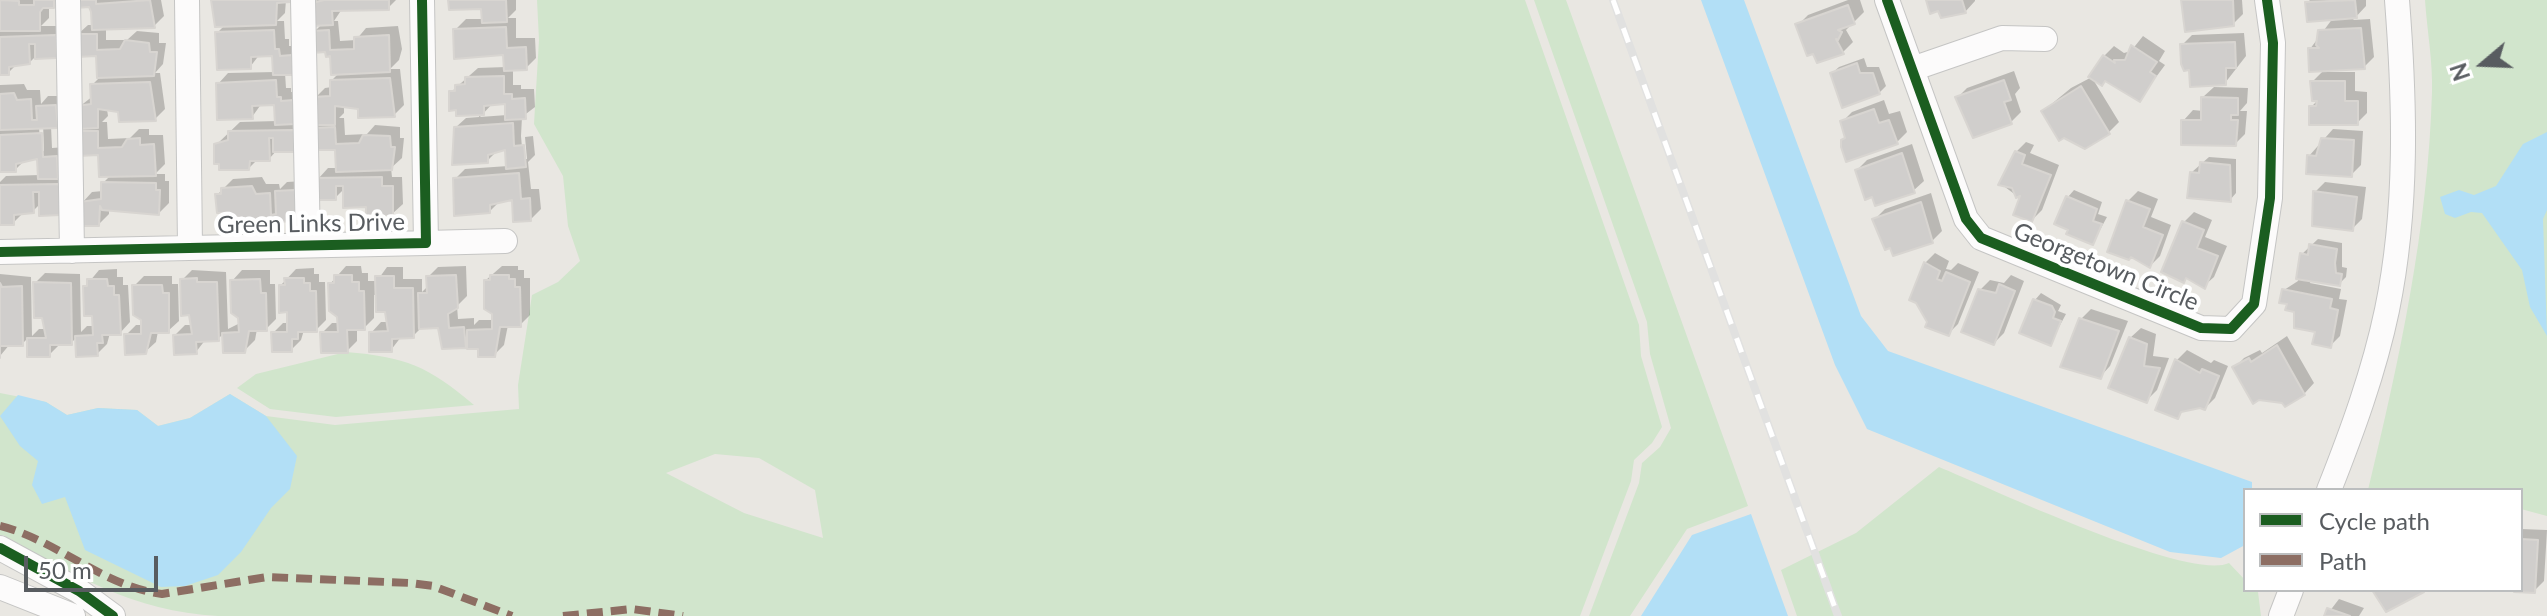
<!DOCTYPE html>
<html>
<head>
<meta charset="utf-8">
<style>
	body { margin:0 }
	#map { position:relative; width:2547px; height:616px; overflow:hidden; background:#e9e7e2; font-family:Lato,sans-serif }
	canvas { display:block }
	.legend { position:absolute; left:2243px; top:488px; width:280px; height:104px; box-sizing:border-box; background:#fff; border:2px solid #bcbebf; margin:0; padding:10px 14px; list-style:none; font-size:24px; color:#585c60 }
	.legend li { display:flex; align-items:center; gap:16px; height:40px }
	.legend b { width:40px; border:2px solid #bcbebf }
	.north { position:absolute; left:2443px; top:24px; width:80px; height:80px; -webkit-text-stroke:6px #fff; paint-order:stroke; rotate:251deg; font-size:22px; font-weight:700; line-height:32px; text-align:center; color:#585c60 }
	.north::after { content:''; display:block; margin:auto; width:28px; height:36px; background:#585c60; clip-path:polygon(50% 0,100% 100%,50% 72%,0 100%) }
	.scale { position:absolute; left:24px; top:556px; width:134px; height:36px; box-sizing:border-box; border:4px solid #585c60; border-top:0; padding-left:10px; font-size:24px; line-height:28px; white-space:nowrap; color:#585c60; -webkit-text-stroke:6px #fff; paint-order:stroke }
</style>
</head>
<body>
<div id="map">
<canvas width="2547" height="616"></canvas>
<ul class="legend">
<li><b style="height:10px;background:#1b5e20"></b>Cycle path</li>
<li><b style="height:10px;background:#8d6e63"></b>Path</li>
</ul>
<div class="north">N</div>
<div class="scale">50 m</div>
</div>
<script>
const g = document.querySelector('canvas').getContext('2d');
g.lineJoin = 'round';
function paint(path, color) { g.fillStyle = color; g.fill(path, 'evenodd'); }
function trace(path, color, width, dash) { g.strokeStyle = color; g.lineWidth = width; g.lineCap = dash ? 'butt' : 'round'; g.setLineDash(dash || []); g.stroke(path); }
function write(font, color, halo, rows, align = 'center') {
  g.font = font + ' Lato,sans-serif'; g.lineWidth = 8; g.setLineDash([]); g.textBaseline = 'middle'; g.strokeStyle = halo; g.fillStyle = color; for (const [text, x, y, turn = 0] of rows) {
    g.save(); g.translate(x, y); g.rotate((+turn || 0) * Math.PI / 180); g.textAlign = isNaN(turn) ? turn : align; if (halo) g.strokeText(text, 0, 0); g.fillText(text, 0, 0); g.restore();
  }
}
paint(new Path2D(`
	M537,0H1525L1639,325L1641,356L1662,427L1652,443L1634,460L1631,481L1580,616H218C132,611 76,576 3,535L0,538V393L46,402L67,415L98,408L137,410L158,426L190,418L230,394L266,416L335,425L519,409L518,385L532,295L558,282L580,261L568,226L563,176L534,124L539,40ZM715,454L759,458L815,490L823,538L744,513L666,473Z
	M1534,0H1566L1748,506L1687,529L1630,616H1589L1639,483L1642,463L1660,447L1671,428L1650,354L1647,322Z
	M2425,0H2547V516L2521,509V490H2368C2400,358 2428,227 2432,92C2433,62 2427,30 2425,0Z
	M346,352C406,357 428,366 474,405L336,417L270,409L237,388L256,374Z
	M1939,467C1988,487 2189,582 2229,563L2245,580V590L2258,592L2261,616H1797L1781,570L1856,533Z`), '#d1e5cc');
paint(new Path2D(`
	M1701,0H1744L1861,316L1888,351L2252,482V490H2245V545L2221,558L2170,552L1867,429L1835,365Z
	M2547,132V210L2543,219L2547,336L2530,307L2522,270L2482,213L2471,212L2455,218L2445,214L2440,197L2459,190L2474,195L2496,186L2523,144Z
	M230,394L266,416L297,456L290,489L271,508L241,552L218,575L185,586L161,587L85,550L65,497L42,504L32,485L38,461L20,446L0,416L18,395L46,402L67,415L98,408L137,410L158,426L190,418Z
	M1751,514L1788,616H1641L1692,535Z`), '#b2dff6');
paint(new Path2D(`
	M0,0H59L49,6V18L41,26H65L66,46L56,56L35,57L29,63L17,64L8,73H0Z
	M78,0H161L164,16L154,26L106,28V40H127L137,31L159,33V43H166L163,64L155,73H160L165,109L155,119L107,109L108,116L102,122H107L108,139L130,138L139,129H149V135H163L165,164L155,174H165V181H169V203L159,213L109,209V214L99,224L82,203L92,192L103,191V183L111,175L100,153L79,132L85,127L79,107L93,96L92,85L99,78L98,54L77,35L88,25H93L90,5Z
	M214,0H290H286L285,13L277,21H284L285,39H289V46H301L285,73L286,88H291V92L303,91V140L293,150H277L269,159H258L249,168L216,145L240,122L277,121L276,103H262L252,117L218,84L228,73L275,72L274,54H260L250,67L217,33L226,24Z
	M317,0H396L388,8L342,9L334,21H338L340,41L356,40L366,28L398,26L402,49L399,60L390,69H400L404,105L394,115L344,105V113L339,118H344L345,135L367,134L375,125L400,127V138H404L402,158L391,168L392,177H402L403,204L392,214L367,205L345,188L335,198L318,179L328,168H337V148L315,129L321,123L315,98L325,88L332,87V80L340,72L332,54L314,32L323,23L314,3Z
	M450,0H516V10L508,18H516V38H535L536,58L526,68H513V85H521V89H534L535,107L522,117L521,136L523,159H527L525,137L533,136L535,155L528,162L531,189H539L541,209L531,219L513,198L500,201L489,212L455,179L465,169L508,166L507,148L498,150L487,161L455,128L466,118L479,117V113L451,92L478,68L506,67L505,53L455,30L466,19H484L483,7ZM506,102L507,115L480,117L493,103Z
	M1848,0H1860L1864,12L1846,30L1853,42L1843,52L1798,25L1808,15Z
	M1928,0H1975V1L1965,12L1950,17Z
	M2183,0H2242L2243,14L2233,24Z
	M2310,0H2366V6L2353,20L2370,19L2374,57L2364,67L2328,69V72H2355V91L2367,92V113L2357,123L2311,107L2317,101L2312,82L2325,69L2310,49L2333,18L2307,3Z
	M2244,33L2246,56L2225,83L2182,45L2192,35Z
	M2143,36L2165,51L2159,61L2165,65L2139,100L2106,79L2091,76L2119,122L2109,132L2085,146L2043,111L2071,88L2090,78L2104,56L2114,46L2124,53L2131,51Z
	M1864,58L1867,67H1879L1886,86L1879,93L1832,73L1839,67Z
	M2014,71L2020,88L2015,94L2021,112L2011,122L1957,98L1967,88Z
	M24,84L27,90H40L41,104L48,96H66L67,116L57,126H51L52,148L66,147L67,166L59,175H69L33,211L24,212L13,223H0V182L6,176L40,175L39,157L25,160L15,170H0V85ZM39,123H43L44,151H40Z
	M2214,87L2248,88L2247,103L2240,111H2247L2245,134L2235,144L2183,121L2193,110L2203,111V97Z
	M1884,100L1889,114L1900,111L1907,132L1897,142L1847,137L1842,122L1852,112Z
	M2333,129L2363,131L2361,165L2351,175L2309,156Z
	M2026,142L2034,145L2030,153L2059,165L2042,210L2032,220L2023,193L2017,196L2001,184L2016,152Z
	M1912,144L1924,181L1913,191L1857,170L1867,160Z
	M2209,157L2236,159V193L2230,200L2192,172Z
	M262,177L266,184H279L280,189L287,182L304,181L305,209L234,222L217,195L233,179Z
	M2325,182L2366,187L2362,219L2352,229L2315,192Z
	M2074,190L2102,202L2098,214L2107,217L2093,243L2068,197Z
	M2138,191L2158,199L2151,217L2171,225L2160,256L2150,266L2128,201Z
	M1931,193L1942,231L1932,241L1875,219L1885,209Z
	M2194,212L2212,220L2205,237L2227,246L2214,277L2204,286L2188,276L2184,281V222Z
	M2318,239L2342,243V267L2347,268L2346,277L2339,284L2311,280L2310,283L2341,289L2339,299L2347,300L2340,336L2330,346L2289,302L2284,290L2298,281L2302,254Z
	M1935,253L1949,261L1946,269L1951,270L1958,263L1979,272L1958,324L1948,334L1925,263Z
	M346,266H361L362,273H368V281H377L387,267H403V279H422V292L429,285L428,277L438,267L466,266L467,296L457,306L458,319L474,318V325L479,320H494L486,280L502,266H518V270H524V278H530V315L520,325H508L504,345L494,355L469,341L465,346L439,326L422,327L413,336L401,337L391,350L371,333L381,322H389L386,310L377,295H374V318L364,328H357V341L347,351L322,333L332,323H339L330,284Z
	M314,268V274H319V282H325L326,320L316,330H304L301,340L291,350L273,333L283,323H289L281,285L296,269Z
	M117,269V277H123V285H128L130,322L120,333H110L107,344L97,354L77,337L71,343L59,345L49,355H29V337L22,344H10L0,356V274L31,277L32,336L39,329H46L35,283L45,273L80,274L81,332L87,326H94L85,287L99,270Z
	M192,270L226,272L228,329L240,323L232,281L242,270H270V284H275L276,319L266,329H257L255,340L244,351L224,333L218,339H206L196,352L175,335L185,325H193L182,280Z
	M2011,275L2024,281L2004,333L1994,343L1980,290L1990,280L2004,283Z
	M144,276H172V284H178L179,321L168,331H158L156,342L145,352L126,335L136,325H143L134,286Z
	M2041,293L2061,305L2058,311L2066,314L2050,344L2035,300Z
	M2091,309L2128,321L2110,366L2100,377L2081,319Z
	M2141,328L2156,334L2153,356L2169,358L2157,390L2147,400L2130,338Z
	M2287,336L2314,383L2304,394L2234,368L2244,358L2260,350L2262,353Z
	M2187,350L2211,363L2214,360L2228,366L2215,398L2205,408L2185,409L2177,417V360Z
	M2521,529L2547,530L2544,581L2534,591L2521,590Z
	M2339,599L2364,608L2359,616H2326Z`), '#0003');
const building = new Path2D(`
	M0,0L19,1V5H34V0H54V8H43L40,12V31H0Z
	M76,0H96V4L150,0L155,28L92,30L91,12L89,7L76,8Z
	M211,0H290V2L277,3L276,25L215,27Z
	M324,0H389V10L332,11L333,25L312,26V3Z
	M448,0H506L507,22L482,23L481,9L449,10Z
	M1926,0H1962L1966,13L1941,18L1938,11L1930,14Z
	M2181,0H2233L2234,26L2185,32Z
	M2355,0L2357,18L2307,22L2305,2Z
	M1848,5L1855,24L1838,30L1842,32L1838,40L1836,39L1844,54L1817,63L1813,54L1807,56L1795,24Z
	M506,27L507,48L526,47L527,70L504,71L503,55L454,59L453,29Z
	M2361,28L2365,69L2309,72L2308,48H2319L2316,45L2318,30Z
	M274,30L275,49H279L280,56L292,55L293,75H273L272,56L251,57V69L217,70L215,32Z
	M329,30L330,50L354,49V37L389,35L390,72L331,75L330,56L326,57L325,52L313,53L312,31Z
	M75,34H97V50L120,49L125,40L149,43L150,52H157L154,76L97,78L96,56L76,57Z
	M56,35L57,58L35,59V44H29L30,64L9,67V75H0V37Z
	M2235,42L2236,68H2226V85L2190,87L2189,70L2184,71L2181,64L2180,44Z
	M2131,45L2157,62L2150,72L2156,76L2140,102L2105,81L2102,86L2088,77L2103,55L2115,63L2114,60H2125Z
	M1857,63L1860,73H1873L1880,94L1842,108L1830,73Z
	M504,76V94H512V99L525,98L526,119L505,120V104L484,106V115L456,116V110L449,111V91H455V85L465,84V77Z
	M390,78L395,117L358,118V109L335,106V125H314L313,97L330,96V80Z
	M276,80L277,97H281V101L294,100L295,124L275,125L274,105L252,106L253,119L217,120L216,83Z
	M2004,80L2011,100L2004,102L2012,124L1973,138L1955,97Z
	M2310,81H2345V101H2358V125H2309V106H2316L2317,101H2312Z
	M150,82L156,121L119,122L118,112L98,109V128L78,129L77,106L91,104L90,84Z
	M2081,86L2110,134L2085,149L2064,138L2059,141L2041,111Z
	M14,93L17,100L31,99L32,120H37L36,106L56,105L58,128L0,130V94Z
	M2201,97L2238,98V115H2231V120H2238L2236,146L2181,145V120H2201Z
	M1874,109L1879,123L1889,120L1898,144L1846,162L1841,147V140L1845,138L1840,121Z
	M513,123L514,146L524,145L526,167L506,169L505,150L488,155V163L452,165L454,127Z
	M335,127L336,144L359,143L363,135L390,136L391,147H395L392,170L336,172L335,150H314L313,128Z
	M294,130V152H273V138H269L270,161H250L249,170H219V164H214V144L228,140V131Z
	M77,131H98V148L122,147L127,139L140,138V145L154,144L156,176L99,177L98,155L78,156Z
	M42,133L43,157L57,156L58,179H38L37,159L16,164V172H0V135Z
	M2321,138L2354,140L2352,177L2306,174L2307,155L2316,156Z
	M2015,151L2025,155L2022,164L2051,175L2032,222L2013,215L2020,196L2016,198L2012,188L1998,185Z
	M1902,153L1915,193L1875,206L1872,197L1865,200L1855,170Z
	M2200,162L2230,165L2231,202L2187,198L2190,172L2199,173Z
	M519,173L521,199L530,198L531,221L513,222L512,200L490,205V213L454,216L453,178Z
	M382,177V186H393V216H366V207L343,208V186H336V200H316V178Z
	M101,182L156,183V190H160L159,215L102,210L100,206L99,226H79L80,202L101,199Z
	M59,184L60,215L39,216V192H33L34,213L14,215V225H0V185Z
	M252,186L256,194L270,193L271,215L276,214L275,191L295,190L296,221L232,224V219H221V213H217L215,194H221V188Z
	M2313,191L2357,197L2353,231L2312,226Z
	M2066,196L2097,209L2093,221L2102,224L2093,245L2066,234L2068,230L2054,224Z
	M2126,200L2150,209L2143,227L2163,235L2150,268L2131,257L2129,260L2107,252Z
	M1921,202L1933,243L1893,256L1890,248L1885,250L1872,219Z
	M2182,221L2204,230L2197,248L2218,256L2205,289L2186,278L2184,283L2161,272Z
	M2309,244L2337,249L2335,263L2336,273L2342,274L2340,286L2296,279L2300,253L2308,255Z
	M1924,262L1940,271L1937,279L1942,281L1946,272L1970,282L1949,336L1925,327L1927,322L1916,303L1909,300Z
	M334,275H352V282H359V291H364L365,330H347L348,353H321L320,332H338L337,317L329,311L328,283H334Z
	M456,275L458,308L448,314L449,328L464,327L466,348L442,349L438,328L419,329L418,293H427L426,276Z
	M490,275H509V279H515V287H520L521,327H500L495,357H478V349H467V330L492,329V314L484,309V280H490Z
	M375,276H394V288H413L414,338L392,339V352H369V332L388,331L385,312H376Z
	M197,278V282H217L219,341L196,342L197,354L174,355L173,335L192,334L189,315L181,316L180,279Z
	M284,278H304V283H310V291H316L317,332H298V339H292V352H272L271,332H287V312L279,313V285H285Z
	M87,279H107L108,286H114V295H119L121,335H102L103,343H97L98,356L76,357L75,336L93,335L92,316H84L83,286H87Z
	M260,279L261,293H266L267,331H249L245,353H223L222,333L239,332L238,318L231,313L230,280Z
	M33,282L71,283L72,345H50V357H27V338H46L42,318H34Z
	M0,283L2,287L22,286L23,346H0V358Z
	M1999,284L2015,291L1994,345L1961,332L1978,289L1996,293Z
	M132,285H162L163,293H169V333H151L146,354L125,355L124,334H141V320L133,315Z
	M2282,289L2332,299L2330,308L2338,310L2331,348L2312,344L2315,332L2294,328V312L2285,310L2287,304L2279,303Z
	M2033,299L2052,306L2055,312L2053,318L2061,321L2051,346L2019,333Z
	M2079,318L2119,331L2101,379L2060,367Z
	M2129,337L2147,344L2144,366L2160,368L2147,403L2108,388Z
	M2277,345L2305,395L2285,407L2282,403L2259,400L2253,404L2232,367L2249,358L2251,362Z
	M2175,359L2200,373L2202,369L2219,376L2205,410L2200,408L2181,412L2178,419L2155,410Z
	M2521,539L2538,540L2535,593L2514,592L2521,590Z
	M2372,590H2423L2424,592L2386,612Z
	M2327,608L2350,616H2324Z`);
paint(building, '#d0cecc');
trace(building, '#d8d5d1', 2);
const minor = new Path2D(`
	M68,0L72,251
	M187,0L190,246
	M303,0L308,244
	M1887,0L1966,219L1981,238L2201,328L2231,329L2254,304L2270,198L2273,43L2267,0
	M1912,69L2002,38L2045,39
	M426,243L505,241
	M0,252L426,243L422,0
	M2329,490C2352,432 2374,372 2387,310C2408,208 2405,103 2397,0
	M0,548L79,591L113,616
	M0,587L73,616
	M2281,616L2291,590`);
trace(minor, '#c5c5c4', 26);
trace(minor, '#fcfbfb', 24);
const rail = new Path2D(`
	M1613,0L1838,616`);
trace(rail, '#e1e1e0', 8);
trace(rail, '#fff', 5, [15]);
trace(new Path2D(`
	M0,526C57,540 102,586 162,594L267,577L411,583L433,586L512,616
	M563,616L632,609L683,616`), '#8d6e63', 8, [16, 8]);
trace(new Path2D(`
	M1887,0L1966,219L1981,238L2201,328L2231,329L2254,304L2270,198L2273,43L2267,0
	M0,252L426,243L422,0
	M0,548L79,591L113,616`), '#1b5e20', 10);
write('24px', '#585c60', '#fff', [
	["Green Links Drive",311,224,-1],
	["Georgetown Circle",2106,267,22]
]);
</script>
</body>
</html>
